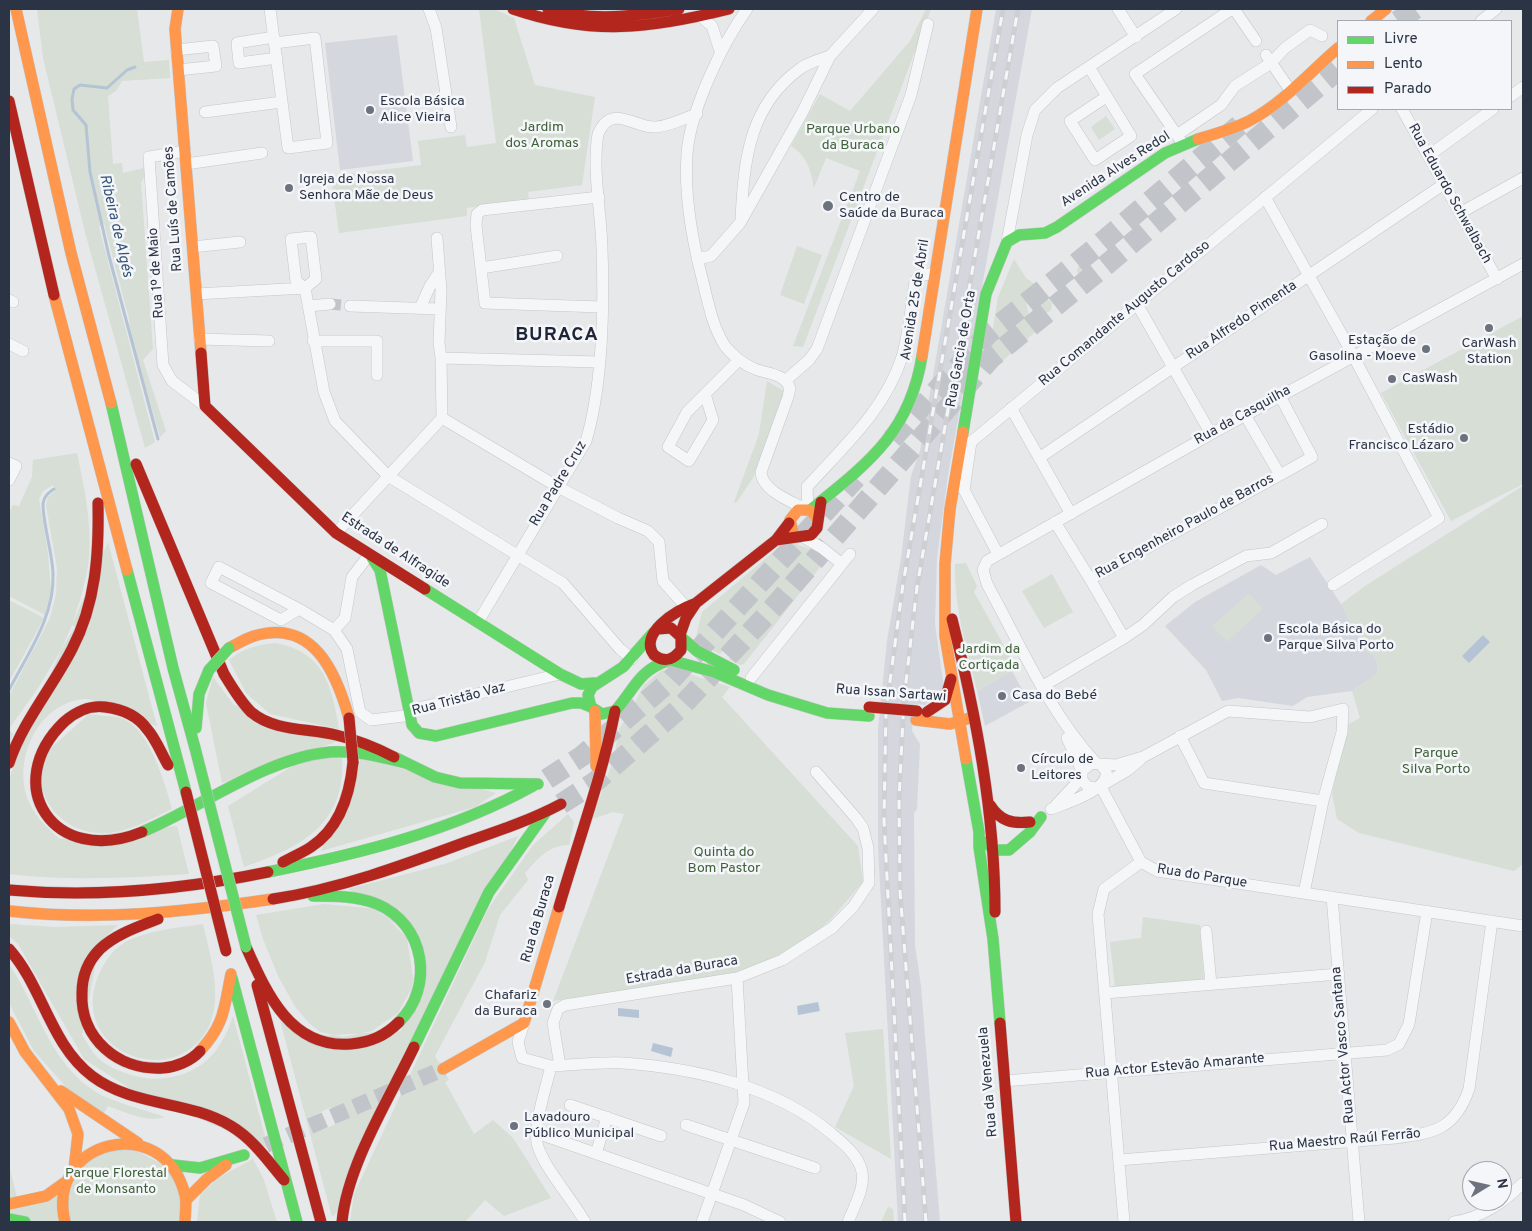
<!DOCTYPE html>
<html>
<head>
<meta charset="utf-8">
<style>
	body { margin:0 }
	#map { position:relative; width:1532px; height:1231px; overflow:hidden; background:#e6e8ea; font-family:Overpass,sans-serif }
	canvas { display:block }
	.frame { position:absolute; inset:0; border:10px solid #2b3445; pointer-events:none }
	.legend { position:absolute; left:1337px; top:20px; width:175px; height:90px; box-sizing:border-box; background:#f4f6f9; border:1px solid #a4a8b1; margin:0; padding:6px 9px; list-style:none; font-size:15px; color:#2b3445 }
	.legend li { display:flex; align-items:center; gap:10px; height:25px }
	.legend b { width:25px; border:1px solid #a4a8b1 }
	.north { position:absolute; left:1462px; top:1161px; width:50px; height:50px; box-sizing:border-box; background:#f4f6f9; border:1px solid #a4a8b1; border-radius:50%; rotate:81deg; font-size:14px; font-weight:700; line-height:20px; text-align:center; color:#2b3445 }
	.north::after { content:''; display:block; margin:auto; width:18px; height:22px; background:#6c737f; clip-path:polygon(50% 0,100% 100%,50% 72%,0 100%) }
</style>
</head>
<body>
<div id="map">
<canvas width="1532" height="1231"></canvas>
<div class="frame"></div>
<ul class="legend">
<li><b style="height:6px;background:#63d668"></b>Livre</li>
<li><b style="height:6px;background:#ff974d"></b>Lento</li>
<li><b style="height:6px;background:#b3261e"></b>Parado</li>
</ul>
<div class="north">N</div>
</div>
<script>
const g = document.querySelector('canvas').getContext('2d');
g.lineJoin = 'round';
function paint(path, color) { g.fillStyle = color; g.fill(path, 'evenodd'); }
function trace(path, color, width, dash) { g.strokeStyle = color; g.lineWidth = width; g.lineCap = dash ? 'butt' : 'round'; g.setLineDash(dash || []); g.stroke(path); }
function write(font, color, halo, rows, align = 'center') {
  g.font = font + ' Overpass,sans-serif'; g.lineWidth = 5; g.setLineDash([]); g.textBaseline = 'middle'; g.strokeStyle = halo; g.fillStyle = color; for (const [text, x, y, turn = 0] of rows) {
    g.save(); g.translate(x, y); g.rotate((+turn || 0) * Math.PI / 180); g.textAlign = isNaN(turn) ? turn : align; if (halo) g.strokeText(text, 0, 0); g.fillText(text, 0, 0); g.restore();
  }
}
paint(new Path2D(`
	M996,9H1032L948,475L937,558L935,624L944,688L925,705L914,704L912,731L920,744L917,809L914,813L915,945L921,986L940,1222H898L878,847V729L887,641L901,558L911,476L920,451Z
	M397,35L413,161L340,170L325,43Z
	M1310,557L1341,604L1366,651L1374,655L1378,665L1377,674L1352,691L1307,697L1293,706L1238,698L1222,701L1206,670L1165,626L1195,602L1261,565L1276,575Z
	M1012,671L1029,702L985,726L977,691Z`), '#d4d7dd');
paint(new Path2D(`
	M37,9H137L144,62L169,60L170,78L122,81L116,91L108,96L113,164L122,163L123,173L144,168L147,174L141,182L153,349L143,360L166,431L160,437L131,337L129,319L104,223L99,227L155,442L145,448L86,236L43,58Z
	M479,9H494L514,18L535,85L595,97L582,185L528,192L529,200L467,208V216L339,233L331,176L421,165L418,141L465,135L467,147L496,143Z
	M926,9H931L803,347L793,346L860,171L826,158L814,188C811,170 807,156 791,146L820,94L850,111L910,41Z
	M1106,116L1115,129L1099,140L1091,127Z
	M797,246L822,255L804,304L780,295Z
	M1014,259L1026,278L1036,285L1026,301L1029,316L1044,324L990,372L986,370L998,297Z
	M1077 271a8 8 0 1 1 16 0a8 8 0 1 1-16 0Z
	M1038 306a7 7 0 1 1 14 0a7 7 0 1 1-14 0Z
	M1523,316V484L1451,521L1381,393Z
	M767,381L784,391L753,478L736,503L734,502L759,434Z
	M77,453C84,487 92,522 89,557C87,580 79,603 72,625L75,627L38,688L9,729L13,734L9,745V696L50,618L56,594L57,569L46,505L48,497L55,491L53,485L43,491L39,499L48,553L51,591L45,615L9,596V512L13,505L19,506L32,477L33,460Z
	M1521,487L1523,490V864L1514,871L1359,833L1337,819L1332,793L1347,725L1360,718L1352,691L1377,674L1378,665L1374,655L1366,651L1341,604L1365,586Z
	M108,542L157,726C143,721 97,698 85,699C40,702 15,755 26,794C32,814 45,826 60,839L177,826L189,874C129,878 69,881 9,874V781L19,747Z
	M793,543L810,549L825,561L744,664L740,665L729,659L730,656L722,651L720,654L695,641L702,612L778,548Z
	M966,563L977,586L974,592L1017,669L977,691C967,649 954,608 955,564Z
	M1052,574L1073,612L1044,628L1022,591Z
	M1249,593L1263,609L1227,642L1212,626Z
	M9,600L44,618L9,682Z
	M276,643C324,652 332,686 339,729L270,714L246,693L229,660C242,649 259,644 276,643Z
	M662,670H677L730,687L722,697L858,846L863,882L831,919L809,939L790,951L735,974L553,1001L624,814L613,812L592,819L614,758L619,729L631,711L643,686Z
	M213,677L234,705L341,740L222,783L206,703Z
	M89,714C99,716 114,715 124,719C150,731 165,783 172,809C153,818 129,832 107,833C77,835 48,816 41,785C39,777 42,764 43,755Z
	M342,755C347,825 301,847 244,867L228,806L299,762Z
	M361,758L496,793L475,807L321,851Z
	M568,814L574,822L569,845C548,845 538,859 525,873L528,880L500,915L485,962L435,1056L449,1080L445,1082L474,1134L493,1120L513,1138L551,1198L504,1216L485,1200L465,1222H350L354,1194L488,909L533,845Z
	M518,836L337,1212L332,1217L280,1020L300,1037L401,1031L422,944L348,889L445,864ZM331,1107L338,1123L322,1130L315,1115Z
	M324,904L378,909L407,938L414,984L398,1013L372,1031L343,1037L320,1032L310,1024L296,1008L279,978L263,939L256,915Z
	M1143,917L1200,925L1204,981L1115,988L1110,942L1141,938Z
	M9,924L55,927L118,925L100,942L82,1035C87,1042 91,1051 97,1057C106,1066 117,1070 128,1074C162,1086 204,1075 222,1041C227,1033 230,1025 233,1016L268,1148L132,1090L84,1059L18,944L9,936Z
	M203,924C210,955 223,995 209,1026C178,1091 73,1055 96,982C101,967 111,950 125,942C148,930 177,928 203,924Z
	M9,964C38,1007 49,1063 96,1092C112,1102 146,1110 165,1117C147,1123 125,1112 108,1106L103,1115L67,1088L34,1051L9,1003Z
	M883,1029L891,1159L835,1127L854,1086L845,1033Z
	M119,1141L176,1172L184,1222H9V1166L17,1197L42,1201L80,1162Z
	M253,1159L264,1180L277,1222H197L200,1195L218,1178Z
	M888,1207L893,1209L894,1222H881Z`), '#d6ded6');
paint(new Path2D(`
	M1483,635L1490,642L1469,663L1462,656Z
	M818,1002L820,1011L798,1015L797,1006Z
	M618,1008L639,1010V1018L618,1016Z
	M653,1043L673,1048L671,1057L651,1051Z`), '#b4c4d5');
trace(new Path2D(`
	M135,67L127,70L107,88L80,85L74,89L72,99L73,110L86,125L90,172L109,256L158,439
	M9,690C28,653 55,616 53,573C52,551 43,524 43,504C44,496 48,493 54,489`), '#b4c4d5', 3);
trace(new Path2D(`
	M330,304L350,306`), '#c1c4c9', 11, [11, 5.5]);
trace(new Path2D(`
	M266,1145L443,1069`), '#c1c4c9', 16, [16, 8]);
trace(new Path2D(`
	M1398,21L1415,9
	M892,439L989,333L1094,249L1243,122
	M547,779L582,756L669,682L856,478
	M561,804L595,782L680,708L772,609L991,358L1106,265L1338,70`), '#c1c4c9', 21, [21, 11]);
const street = new Path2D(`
	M270,9L288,148L327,143L315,38L275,43
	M429,9L436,28L451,127
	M747,9C722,44 690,111 687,154C684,195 692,239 702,278C708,301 712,326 725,346C733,356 743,364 755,369C767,374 784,373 790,388L788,397L761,472C762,491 792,502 806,509
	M1118,9L1136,37
	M1234,9L1256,41
	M700,16L712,26L720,51
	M1481,21L1496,9
	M274,37L237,43L239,63L277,58
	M176,50L213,46L216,66L178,70
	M1266,55L1290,90
	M1089,67L1131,136L1095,160L1070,121L1106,97
	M1511,96L1523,87
	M1402,109L1497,279
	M205,112L282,102
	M1177,135L1221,105L1235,86L1271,63L1285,48L1310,30L1322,36
	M1183,144L1135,74L1232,9
	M185,151L149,157L163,365L172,381L205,406
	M1428,156L1493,109
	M186,164L262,153
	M599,197L482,210L477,214L476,225L485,303L601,307
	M1265,197L1347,344L1439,518L1333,585
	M1460,213L1523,178
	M741,219C744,160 749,105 801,68C809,62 821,59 830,56
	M437,238L441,290L439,343L441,358L442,418
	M1007,242L1027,135L1035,110L1057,88L1176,9
	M192,247L240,242
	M697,259L711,256L740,223L802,113L830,56L873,9
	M481,268L557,256
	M305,288L316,279L311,237L291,239L296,281L305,288L324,392L335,421L388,476L563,583L620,649L632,659
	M196,294L305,288
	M9,300L13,302
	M1137,304L1211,434
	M308,306L330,304
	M350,306L440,309
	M420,308L430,286L440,271
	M199,339L269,341
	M313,341H377V375
	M9,344L23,351
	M441,358L599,362
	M785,381L809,360L817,349L911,95L928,24
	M705,394L713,420L689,461L668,447L687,412L739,360
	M1011,408L1071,514
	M1245,415L1280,475L1312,457L1280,396
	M442,418L558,487L618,518L648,531L659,542L663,581L686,607
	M1039,458L1444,184
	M9,463L16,466L9,480
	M808,509L807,487C843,447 885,410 902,357C909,333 911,306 915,281L919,276L935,273
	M1055,522L1090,579L1124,638
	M336,533L442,418
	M803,537L822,548L842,564
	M998,554L964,490L971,442L1372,109
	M219,567L299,609L281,620L211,583Z
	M1090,579L1280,475
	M299,609L334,630L347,649L360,712L371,720L404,716L414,709L560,674
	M478,622L586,441C603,384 604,307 602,248C601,212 592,169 598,134C612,102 635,129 656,127C670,126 684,118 697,114
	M334,630L345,618L352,577L369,555
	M751,678L850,554
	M1043,686L1124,638L1143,625L1173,597L1192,585L1246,556L1271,553L1322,524
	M1180,736L1204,783L1323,801
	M1067,738L1082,771
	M1096,763C1049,712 1020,644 987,584L983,570L987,561L1211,434L1523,264
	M1100,764L1116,765L1143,757L1228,711L1310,717L1343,709L1342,732L1323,801L1304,893
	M1104,784L1128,770L1140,760
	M1101,787L1141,862L1157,871L1523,926
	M1056,805L1075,785L1081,776
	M1051,809C1066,803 1110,790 1106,771L1100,764L1092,763L1082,771V780L1088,787L1097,788
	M1332,897L1359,1222
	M1206,931L1211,984
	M1105,993L1339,974
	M524,1023L518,1042L522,1058L551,1066C546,1088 534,1122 537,1143C541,1164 573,1200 585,1222
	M551,1066C575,1065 599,1062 623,1063C694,1068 776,1086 832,1134C843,1143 859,1156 862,1172C865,1188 854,1207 848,1222
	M560,1066L553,1023L558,1009L565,1005L737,978L782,960L832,928L853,907L869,883L868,848L863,828L856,818L816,772
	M1004,1081L1387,1050L1399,1044L1409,1024L1427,911
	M570,1105L661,1136
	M686,1125L815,1168
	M537,1133L744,1205L780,1222
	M596,1154L607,1117
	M1119,1160L1395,1138C1435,1133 1455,1129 1469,1089L1492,921
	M702,1222L744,1103L737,978
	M1124,1222L1098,914L1104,889L1141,862
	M1454,1222C1483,1217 1503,1203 1523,1183`);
const fast = new Path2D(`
	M111,403L173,668L195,748
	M963,432L986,294L1007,242L1019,235L1045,233L1057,227L1165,153L1198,139
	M810,510C867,464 910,433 922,356
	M372,558L380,570L412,725L419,733L436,736L572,703H581L591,707
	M127,570L186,792
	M425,589L560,674L581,684L594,683
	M653,633L623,667L592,687L588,695L591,707L602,714L615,711C634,690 638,671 667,661
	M681,637L697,651L734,670
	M670,660L714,672L768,695L827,713L869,716
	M196,728L199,694L209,670
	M394,757L435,777L460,783L538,784
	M966,759L979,832V847L993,939L1000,1023
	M142,832C202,807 265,758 330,752C355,750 381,757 405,763
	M986,842L994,850H1009L1030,832L1041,817
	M268,872C358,854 452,831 533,786
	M313,896C335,896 357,896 377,904C425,924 435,987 399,1022
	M232,978L297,1222
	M414,1047L489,892L546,812
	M173,1165L200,1168L244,1155
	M9,1219L25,1222`);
const slow = new Path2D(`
	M16,9L71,253L111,403
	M178,9L175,29L201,353
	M1371,21L1386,9
	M1198,139C1215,134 1233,129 1249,121C1283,103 1309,73 1338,48
	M54,295L127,570
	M922,356L977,9
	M963,432L950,509L945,564V636L966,759
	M793,532L790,520L798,510H810L817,518
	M229,648C237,644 245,639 254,636C313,618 336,672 349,718
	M595,711L596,766
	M916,720L950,724L970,718
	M9,911C98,921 185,912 273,899
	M9,1022L25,1052L69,1109L78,1134L74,1170
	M200,1051C225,1024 224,1008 231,974
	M443,1069L524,1023L559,907
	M61,1091L138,1143
	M187,1199L207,1179L226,1165
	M9,1204L46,1196L67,1181
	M65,1222C45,1140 164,1110 185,1195C187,1203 185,1214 185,1222`);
const jam = new Path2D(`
	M513,9C592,36 650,29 729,9
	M548,9C592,22 635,16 679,9
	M9,101L54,295
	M201,353L205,406L336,533L425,589
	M136,464L224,674C232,687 240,701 251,712C275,732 308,728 336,735C357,740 375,747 394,757
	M776,540L811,535L817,528L821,502
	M952,619C976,715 995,813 995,912
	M658,629L671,628L681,637V650C673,660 665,663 654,655C638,634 676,610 694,604
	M680,635L686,618L696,603L776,540L789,523
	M927,712L945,700L951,679
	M9,763C23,721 52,688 72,649C96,603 99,554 98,503
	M990,805C1000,821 1012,824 1030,822
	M142,832C53,868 0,784 64,722C75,712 90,705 105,707C121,709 137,715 147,729C156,739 161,753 168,765
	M283,862C292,857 302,853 311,847C340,828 350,794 353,762
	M9,890C97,898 181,890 268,872
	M273,899C339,889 404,865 466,842C498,831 531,820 561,804
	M559,907C578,842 602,777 615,711
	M158,919C138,927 116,934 100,949C88,961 82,976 82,993C80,1038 118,1071 163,1068C176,1067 191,1061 200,1051
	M246,947C267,994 291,1049 351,1044C371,1042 385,1036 399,1022
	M9,949C43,987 50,1044 92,1076C133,1107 188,1100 231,1126C253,1139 268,1161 284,1180
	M257,985L321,1222
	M1000,1023L1016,1222
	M342,1222C347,1166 389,1099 414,1047`);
trace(street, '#c4c6c8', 12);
trace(fast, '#c4c6c8', 12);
trace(slow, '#c4c6c8', 12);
trace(jam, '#c4c6c8', 12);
trace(street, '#f5f6f7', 11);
trace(fast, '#63d668', 11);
trace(slow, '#ff974d', 11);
trace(jam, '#b3261e', 11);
const rail = new Path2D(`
	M905,1222L884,820L886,711L903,584L1003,9
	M926,1222L900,891L899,799L904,699L917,587L1018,9`);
trace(rail, '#cecfd2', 5);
trace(rail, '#f4f6f9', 3, [9]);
const fastBridge = new Path2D(`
	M209,670L229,648
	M195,748L246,947`);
const jamBridge = new Path2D(`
	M869,707L917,711
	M349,718L353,762
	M186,792L226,951`);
trace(fastBridge, '#c4c6c8', 12, []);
trace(jamBridge, '#c4c6c8', 12, []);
trace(fastBridge, '#63d668', 11);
trace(jamBridge, '#b3261e', 11);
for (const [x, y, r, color] of [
	[370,110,5,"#6c737f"],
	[289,188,5,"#6c737f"],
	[828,206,6,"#6c737f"],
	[1489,328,5,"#6c737f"],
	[1426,349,5,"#6c737f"],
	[1392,379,5,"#6c737f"],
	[1464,438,5,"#6c737f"],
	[1268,638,5,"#6c737f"],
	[1002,696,5,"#6c737f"],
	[1021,768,5,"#6c737f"],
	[547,1004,5,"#6c737f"],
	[514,1126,5,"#6c737f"]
]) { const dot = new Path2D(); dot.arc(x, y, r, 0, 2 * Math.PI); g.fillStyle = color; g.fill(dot); trace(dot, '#f4f6f9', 2); }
write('14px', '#2b3445', '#f4f6f9', [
	["Escola Básica",380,102],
	["Alice Vieira",380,118],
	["Igreja de Nossa",299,180],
	["Senhora Mãe de Deus",299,196],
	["Centro de",839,198],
	["Saúde da Buraca",839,214],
	["Estação de",1416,341,"right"],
	["Gasolina - Moeve",1416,357,"right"],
	["CarWash",1489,344,"center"],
	["Station",1489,360,"center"],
	["CasWash",1402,379],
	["Estádio",1454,430,"right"],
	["Francisco Lázaro",1454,446,"right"],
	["Escola Básica do",1278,630],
	["Parque Silva Porto",1278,646],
	["Casa do Bebé",1012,696],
	["Círculo de",1031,760],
	["Leitores",1031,776],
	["Chafariz",537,996,"right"],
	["da Buraca",537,1012,"right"],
	["Lavadouro",524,1118],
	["Público Municipal",524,1134]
], 'left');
write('14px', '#3f6138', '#f4f6f9', [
	["Jardim",542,128],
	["dos Aromas",542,144],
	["Parque Urbano",853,130],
	["da Buraca",853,146],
	["Jardim da",989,650],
	["Cortiçada",989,666],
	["Parque",1436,754],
	["Silva Porto",1436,770],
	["Quinta do",724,853],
	["Bom Pastor",724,869],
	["Parque Florestal",116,1174],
	["de Monsanto",116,1190]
]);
write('14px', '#2b3445', '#f4f6f9', [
	["Avenida Alves Redol",1116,170,-33],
	["Rua Eduardo Schwalbach",1449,194,61],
	["Rua Luís de Camões",174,209,-94],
	["Rua 1º de Maio",157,273,-94],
	["Avenida 25 de Abril",916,300,-81],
	["Rua Comandante Augusto Cardoso",1125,314,-40],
	["Rua Alfredo Pimenta",1242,321,-34],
	["Rua Garcia de Orta",962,349,-80],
	["Rua da Casquilha",1243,416,-29],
	["Rua Padre Cruz",559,484,-59],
	["Rua Engenheiro Paulo de Barros",1185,527,-29],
	["Estrada de Alfragide",395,551,33],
	["Rua Issan Sartawi",891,694,4],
	["Rua Tristão Vaz",459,700,-15],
	["Rua do Parque",1202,877,9],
	["Rua da Buraca",539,919,-74],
	["Estrada da Buraca",682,971,-10],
	["Rua Actor Vasco Santana",1344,1045,-95],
	["Rua Actor Estevão Amarante",1175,1067,-5],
	["Rua da Venezuela",989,1082,-95],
	["Rua Maestro Raúl Ferrão",1345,1141,-5]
]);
write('italic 15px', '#34527a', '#f4f6f9', [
	["Ribeira de Algés",115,226,77]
]);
g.letterSpacing = '1px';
write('bold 19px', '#1d2536', '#f4f6f9', [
	["BURACA",557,336]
]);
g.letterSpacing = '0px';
</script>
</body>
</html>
